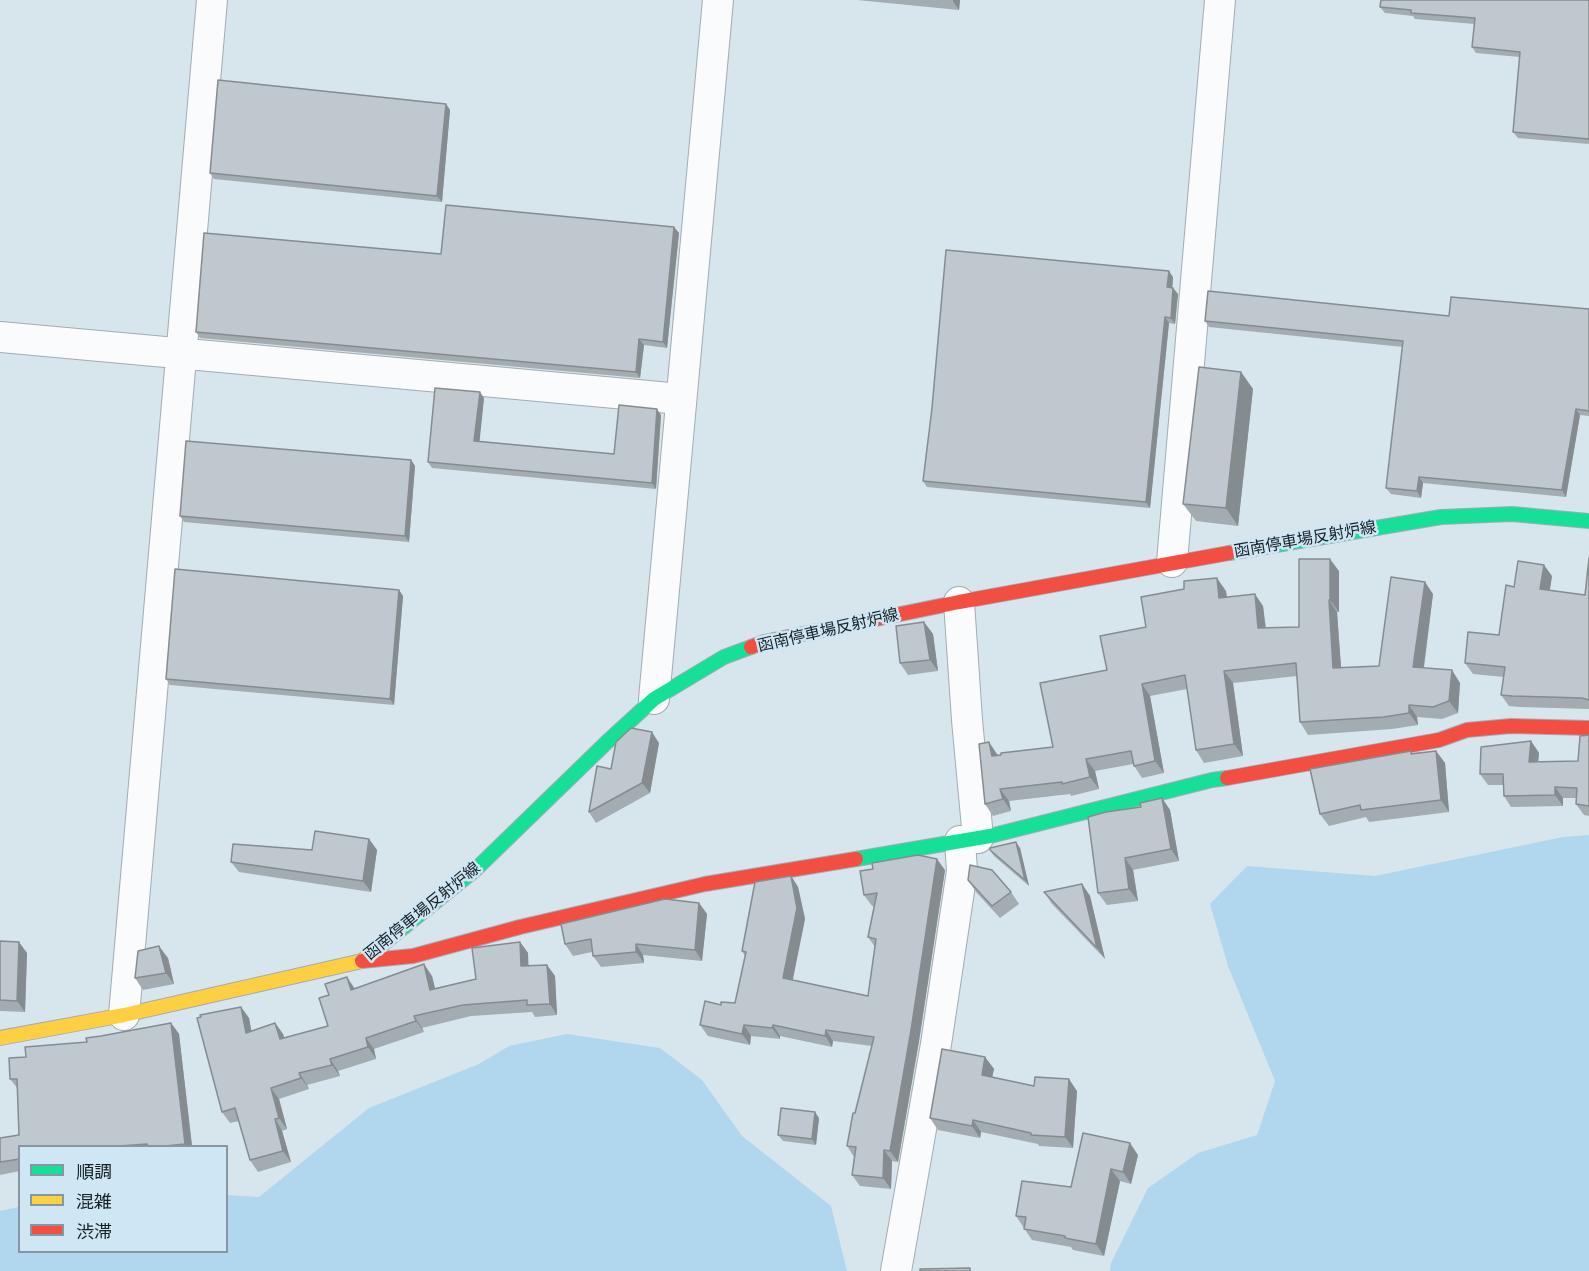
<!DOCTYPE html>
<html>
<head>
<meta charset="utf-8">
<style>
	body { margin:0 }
	#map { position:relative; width:1589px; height:1271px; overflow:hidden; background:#d7e5ed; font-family:Ubuntu,"Noto Sans JP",sans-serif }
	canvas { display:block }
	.legend { position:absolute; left:18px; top:1145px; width:210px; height:108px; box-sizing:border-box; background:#cfe7f5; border:2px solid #8597a1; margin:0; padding:8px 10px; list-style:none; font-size:18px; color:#161f24 }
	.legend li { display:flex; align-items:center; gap:12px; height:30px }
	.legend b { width:30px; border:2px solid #8597a1 }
</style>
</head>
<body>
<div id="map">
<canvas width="1589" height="1271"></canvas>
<ul class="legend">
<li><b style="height:8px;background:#16e098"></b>順調</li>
<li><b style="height:8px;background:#ffcf43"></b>混雑</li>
<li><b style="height:8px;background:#f24e42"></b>渋滞</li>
</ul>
</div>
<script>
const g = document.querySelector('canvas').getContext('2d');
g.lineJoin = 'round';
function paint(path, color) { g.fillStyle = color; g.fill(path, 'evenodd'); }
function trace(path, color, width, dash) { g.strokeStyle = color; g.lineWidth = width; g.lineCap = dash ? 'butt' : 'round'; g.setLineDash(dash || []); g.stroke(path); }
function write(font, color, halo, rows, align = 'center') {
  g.font = font + ' Ubuntu,"Noto Sans JP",sans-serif'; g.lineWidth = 5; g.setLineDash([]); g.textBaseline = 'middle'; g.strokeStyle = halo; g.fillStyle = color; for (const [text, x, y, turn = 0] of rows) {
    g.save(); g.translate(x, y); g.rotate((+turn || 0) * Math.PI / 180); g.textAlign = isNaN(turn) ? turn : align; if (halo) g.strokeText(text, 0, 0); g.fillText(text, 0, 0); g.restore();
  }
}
paint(new Path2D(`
	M1589,835V1271H1110L1111,1263L1148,1188L1198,1153L1257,1135L1275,1081L1228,966L1210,904L1247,866L1375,876L1563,837Z
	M567,1034L660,1048L702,1080L742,1136L831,1206L847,1271H0V1211L19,1207L20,1252H226L227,1195L259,1197L369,1108L479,1064L509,1046Z`), '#b0d7ed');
const street = new Path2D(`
	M0,337L681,399
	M1172,562L1220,0
	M959,602L967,720L978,838
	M654,699L718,0
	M124,1015L212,0
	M896,1271L936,1044L962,871L960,841`);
const fast = new Path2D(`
	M1229,553L1441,517L1512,514L1589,521
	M856,859L990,836L1212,780L1227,778
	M399,931L475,870L607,742L654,699L724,657L751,647`);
const slow = new Path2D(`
	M0,1038L124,1015L362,961L399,931`);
const jam = new Path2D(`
	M751,647L764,642L959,602L1229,553
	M1227,778L1439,740L1467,730L1511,726L1589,728
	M362,961L413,956L520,927L705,884L856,859`);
trace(street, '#a2acb3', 32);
trace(fast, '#a2acb3', 16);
trace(slow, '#a2acb3', 16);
trace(jam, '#a2acb3', 16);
trace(street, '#f9fbfc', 30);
trace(fast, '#16e098', 14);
trace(slow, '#ffcf43', 14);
trace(jam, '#f24e42', 14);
paint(new Path2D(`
	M857,0H960L959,10Z
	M1589,0V144L1518,138L1513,132L1520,57L1476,53L1472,47L1475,24L1415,19L1413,16L1385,13L1380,7Z
	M446,104L450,110L442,202L214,179L210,173Z
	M674,227L679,233L667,348L644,345L640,378L200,338L196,332L441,254Z
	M1173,277L1172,288H1173L1178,294L1175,324L1169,323L1150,508L927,487L923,481Z
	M1589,309V416L1580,415L1566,497L1423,483L1421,498L1391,494L1386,488L1403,347L1209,327L1205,321L1449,316Z
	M1241,372L1253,389L1238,526L1196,521L1183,504Z
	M484,398L479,441L614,454L661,415L656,489L432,468L428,462Z
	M411,460L415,466L409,542L184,522L180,516Z
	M1589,558V709L1520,707L1509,706L1501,695L1504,677L1473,674L1465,663L1499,635L1514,587L1552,576L1550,590L1585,595Z
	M1339,571V612H1337L1341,668L1379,666L1433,594L1424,668L1460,683L1458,713L1442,719L1417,717L1418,725L1392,729L1308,735L1300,722L1297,676L1233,683L1243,756L1204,763L1196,750L1187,689L1150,696L1164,773L1142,778L1133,764L1095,771L1099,789L1071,796L1070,794L1009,801L1011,811L993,816L985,804L997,754L998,755L1053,747L1107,670L1146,627L1226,591L1227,597L1263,606L1266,628L1299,627Z
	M399,590L403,596L394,705L170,685L166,679Z
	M924,622L933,634L938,671L908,675L900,663Z
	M1589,735V816L1584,815L1576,804V798H1563V806L1511,807L1504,796L1503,785H1488L1480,774L1531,741L1539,753L1538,762L1578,761Z
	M659,743L650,793L596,823L589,812L611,769Z
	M1436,751L1445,763L1449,812L1369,822L1366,817L1329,826L1320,814L1413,753Z
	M1162,798L1170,810L1179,861L1133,870L1138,901L1107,905L1098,893L1141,807Z
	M369,839L377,850L371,892L239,872L231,862L312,850Z
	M1020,848L1029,886L994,856L990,850Z
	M945,870L919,1041L898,1162L892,1161L891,1189L860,1186L852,1175L854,1157L847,1146L872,1046L833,1041L832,1047L780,1036V1039L751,1036L750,1045L708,1036L700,1025L721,1005L735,1003L745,956L742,951L791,876L798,887L805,919L792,980L868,996L875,947L868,937L874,906H872L864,895Z
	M968,880L1011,892L1019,904L1000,918L976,892Z
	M1082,884L1090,896L1105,959L1052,904L1044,892Z
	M699,903L707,914L702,961L643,955L644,963L601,967L593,956L592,952L573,956L565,944Z
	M0,941L27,953L25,1012L0,1011Z
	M520,942L528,953V966L547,965L555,976L557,1015L535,1017L532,1012L471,1016L422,1028L424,1032L374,1049L376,1059L338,1071L340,1076L307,1085L309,1089L279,1099L287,1129L282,1131L291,1162L258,1172L250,1160L239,1121L230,1123L222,1112L241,1007L249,1018L251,1031L275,1023L283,1034L284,1038L328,1026L355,988L432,976L435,988L476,979Z
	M168,958L174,984L143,990L135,978Z
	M171,1023L179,1034L192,1146H20V1171L0,1175V1138L19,1135L18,1089L10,1079L26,1057L87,1042L101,1036Z
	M985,1057L994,1069L992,1077L1034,1086L1077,1091L1073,1148L1039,1146L1038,1144L981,1132L980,1138L938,1130L930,1118Z
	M819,1118L816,1145L783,1141L778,1135Z
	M1138,1155L1131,1184L1120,1181L1104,1256L1073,1250L1071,1247L1032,1240L1016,1216L1071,1187Z`), '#a3acb1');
paint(new Path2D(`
	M953,0H960L959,10L953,1Z
	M446,104L450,110L442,202L437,196Z
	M674,227L679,233L667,348L663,342Z
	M1169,271L1173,277L1172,293L1167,287Z
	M1173,288L1178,294L1175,324L1171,318Z
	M1165,317L1169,323L1150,508L1146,502Z
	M639,339L644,345L640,378L636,372Z
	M1241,372L1253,389L1238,526L1226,508Z
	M480,392L484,398L479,447L474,441Z
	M657,409L661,415L656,489L652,483Z
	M1576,409L1580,415L1566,497L1562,490Z
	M411,460L415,466L409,542L405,536Z
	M1419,477L1423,483L1421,498L1417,491Z
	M1330,559L1339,571V612L1330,600Z
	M1544,565L1552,576L1548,600L1540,589Z
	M1217,578L1226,591L1228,610L1219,598Z
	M1425,582L1433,594L1422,680L1413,667Z
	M399,590L403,596L394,705L390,699Z
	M1255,594L1263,606L1267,641L1258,628Z
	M1329,600L1337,612L1342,680L1333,668Z
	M924,622L933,634L938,671L930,660Z
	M1452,670L1460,683L1458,713L1449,701Z
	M1224,671L1233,683L1243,756L1234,744Z
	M1142,684L1150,696L1164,773L1155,761Z
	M1409,705L1417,717L1418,725L1409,713Z
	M652,732L659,743L650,793L642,783Z
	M1531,741L1539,753L1537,773L1529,762Z
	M989,742L997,754L1001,768L992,756Z
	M1436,751L1445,763L1449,812L1441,800Z
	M1086,759L1095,771L1099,789L1090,777Z
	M1555,787L1563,798V806L1555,795Z
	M1000,789L1009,801L1011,811L1003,799Z
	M1162,798L1170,810L1179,861L1171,849Z
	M369,839L377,850L371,892L363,881Z
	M1016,842L1020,848L1029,886L1025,880Z
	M1125,858L1133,870L1138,901L1129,889Z
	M937,859L945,870L919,1041L898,1162L890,1151Z
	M791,876L798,887L805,919L791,989L783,978Z
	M1082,884L1090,896L1105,959L1097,948Z
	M699,903L707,914L702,961L695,950Z
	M19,942L27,953L25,1012L17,1001Z
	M520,942L528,953L529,977L521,966Z
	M636,944L643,955L644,963L636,952Z
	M159,946L168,958L174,984L166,973Z
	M424,964L432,976L438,1001L430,990Z
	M547,965L555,976L557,1015L550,1004Z
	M347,977L355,989L351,990Z
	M241,1007L249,1018L254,1044L246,1033Z
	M414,1016L422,1028L424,1032L416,1021Z
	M171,1023L179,1034L192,1146H187L185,1144Z
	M275,1023L283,1034L288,1050L280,1039Z
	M744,1025L751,1036L750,1045L742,1034Z
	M773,1025L780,1036V1039L772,1028Z
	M826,1030L833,1041L832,1047L825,1036Z
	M366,1038L374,1049L376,1059L368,1047Z
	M985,1057L994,1069L990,1087L982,1075Z
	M330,1059L338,1071L340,1076L332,1065Z
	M299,1073L307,1085L309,1089L301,1078Z
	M1069,1079L1077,1091L1073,1148L1065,1137Z
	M271,1088L279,1099L287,1129L279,1118Z
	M815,1112L819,1118L816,1145L812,1139Z
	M275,1119L282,1131L291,1162L283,1151Z
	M973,1120L981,1132L980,1138L972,1126Z
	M1130,1143L1138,1155L1131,1184L1123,1172Z
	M884,1150L892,1161L891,1189L883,1178Z
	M1111,1169L1120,1181L1104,1256L1096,1244Z`), '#858c90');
const building = new Path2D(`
	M1381,0H1589V139L1513,132L1520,52L1472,47L1475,18L1411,13V10L1380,7Z
	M218,80L446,104L437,196L210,173Z
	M446,205L674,227L663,342L639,339L636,372L196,332L204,233L441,254Z
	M946,250L1169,271L1167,287L1173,288L1171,318L1165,317L1146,502L923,481L932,408Z
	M1208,291L1449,316L1451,297L1589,309V411L1576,409L1562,490L1419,477L1417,491L1386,488L1403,341L1205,321Z
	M1199,367L1241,372L1226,508L1183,504Z
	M435,388L480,392L474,441L614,454L619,405L657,409L652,483L428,462Z
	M186,441L411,460L405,536L180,516Z
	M1589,558V700L1582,698L1512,696L1501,695L1505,667L1465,663L1468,632L1499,635L1506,585L1514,587L1518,561L1544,565L1540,589L1585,595Z
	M1299,559H1330V600H1329L1333,668L1379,666L1391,577L1425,582L1413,667L1452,670L1449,701L1433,707L1409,705V713L1384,717L1300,722L1296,663L1224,671L1234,744L1196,750L1185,675L1142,684L1155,761L1134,766L1131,751L1086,759L1090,777L1062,784V782L1000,789L1003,799L985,804L979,744L989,742L992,756L1001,755V753L1053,747L1040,683L1107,670L1100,636L1146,627L1141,597L1184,589V581L1217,578L1219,598L1255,594L1258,628L1299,627Z
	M175,569L399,590L390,699L166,679Z
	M924,622L930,660L900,663L896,626Z
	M631,728L652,732L642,783L589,812L597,766L611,769L616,742Z
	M1589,735V806L1576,804L1577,788L1555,787V795L1504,796L1503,774H1480L1481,747L1531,741L1529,762L1578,761L1580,736Z
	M1411,751V754L1436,751L1441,800L1361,810L1360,805L1320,814L1310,769Z
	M1162,798L1171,849L1125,858L1129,889L1098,893L1088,817L1106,812L1141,807L1140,803Z
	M315,831L369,839L363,881L231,862L233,844L312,850Z
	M1016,842L1025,880L990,850V848Z
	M918,855L937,859L911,1030L890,1151L884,1150L883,1178L852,1175L856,1147L847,1146L853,1113H855L874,1037L826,1030L825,1036L773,1025L772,1028L744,1025L742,1034L700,1025L705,1001L721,1005V1002L735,1003L746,952L742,951L755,882L791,876L797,908L783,978L868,996L876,939L868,937L877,893L864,895L860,871L873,869L872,863Z
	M970,865L992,870L1011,892L992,906L968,880Z
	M1082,884L1097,948L1044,892Z
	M665,899L699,903L695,950L636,944V952L593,956L591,939L565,944L561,924Z
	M0,941L19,942L17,1001L0,1000Z
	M520,942L521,966L547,965L550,1004L527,1005V1000L463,1005L414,1016L416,1021L366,1038L368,1047L330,1059L332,1065L299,1073L301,1078L271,1088L279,1118L275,1119L283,1151L250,1160L235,1108L222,1112L197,1018L201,1017L200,1015L241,1007L246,1033L275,1023L280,1039L328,1026L319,998L329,995L325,984L347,977L351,990L424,964L430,990L476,979L472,948Z
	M159,946L166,973L135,978L138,951Z
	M171,1023L185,1144L165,1146H148L147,1144L119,1146H20V1159L0,1162V1138L19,1135L17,1079H10L9,1058L26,1057L25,1047L87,1042L86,1038L101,1036Z
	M942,1049L985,1057L982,1075L1034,1086L1035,1077L1069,1079L1065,1137L1031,1135V1133L973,1120L972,1126L930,1118Z
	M781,1108L815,1112L812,1139L778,1135Z
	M1083,1133L1130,1143L1123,1172L1111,1169L1096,1244L1065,1238V1236L1024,1229L1026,1217L1016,1216L1022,1181L1071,1187Z
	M970,1268V1271H920V1269Z`);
paint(building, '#bec8ce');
trace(building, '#858c90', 1.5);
write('16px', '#161f24', '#cfe7f5', [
	["函南停車場反射炉線",1305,539,-10],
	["函南停車場反射炉線",828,630,-13],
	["函南停車場反射炉線",422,911,-39]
]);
</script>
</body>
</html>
